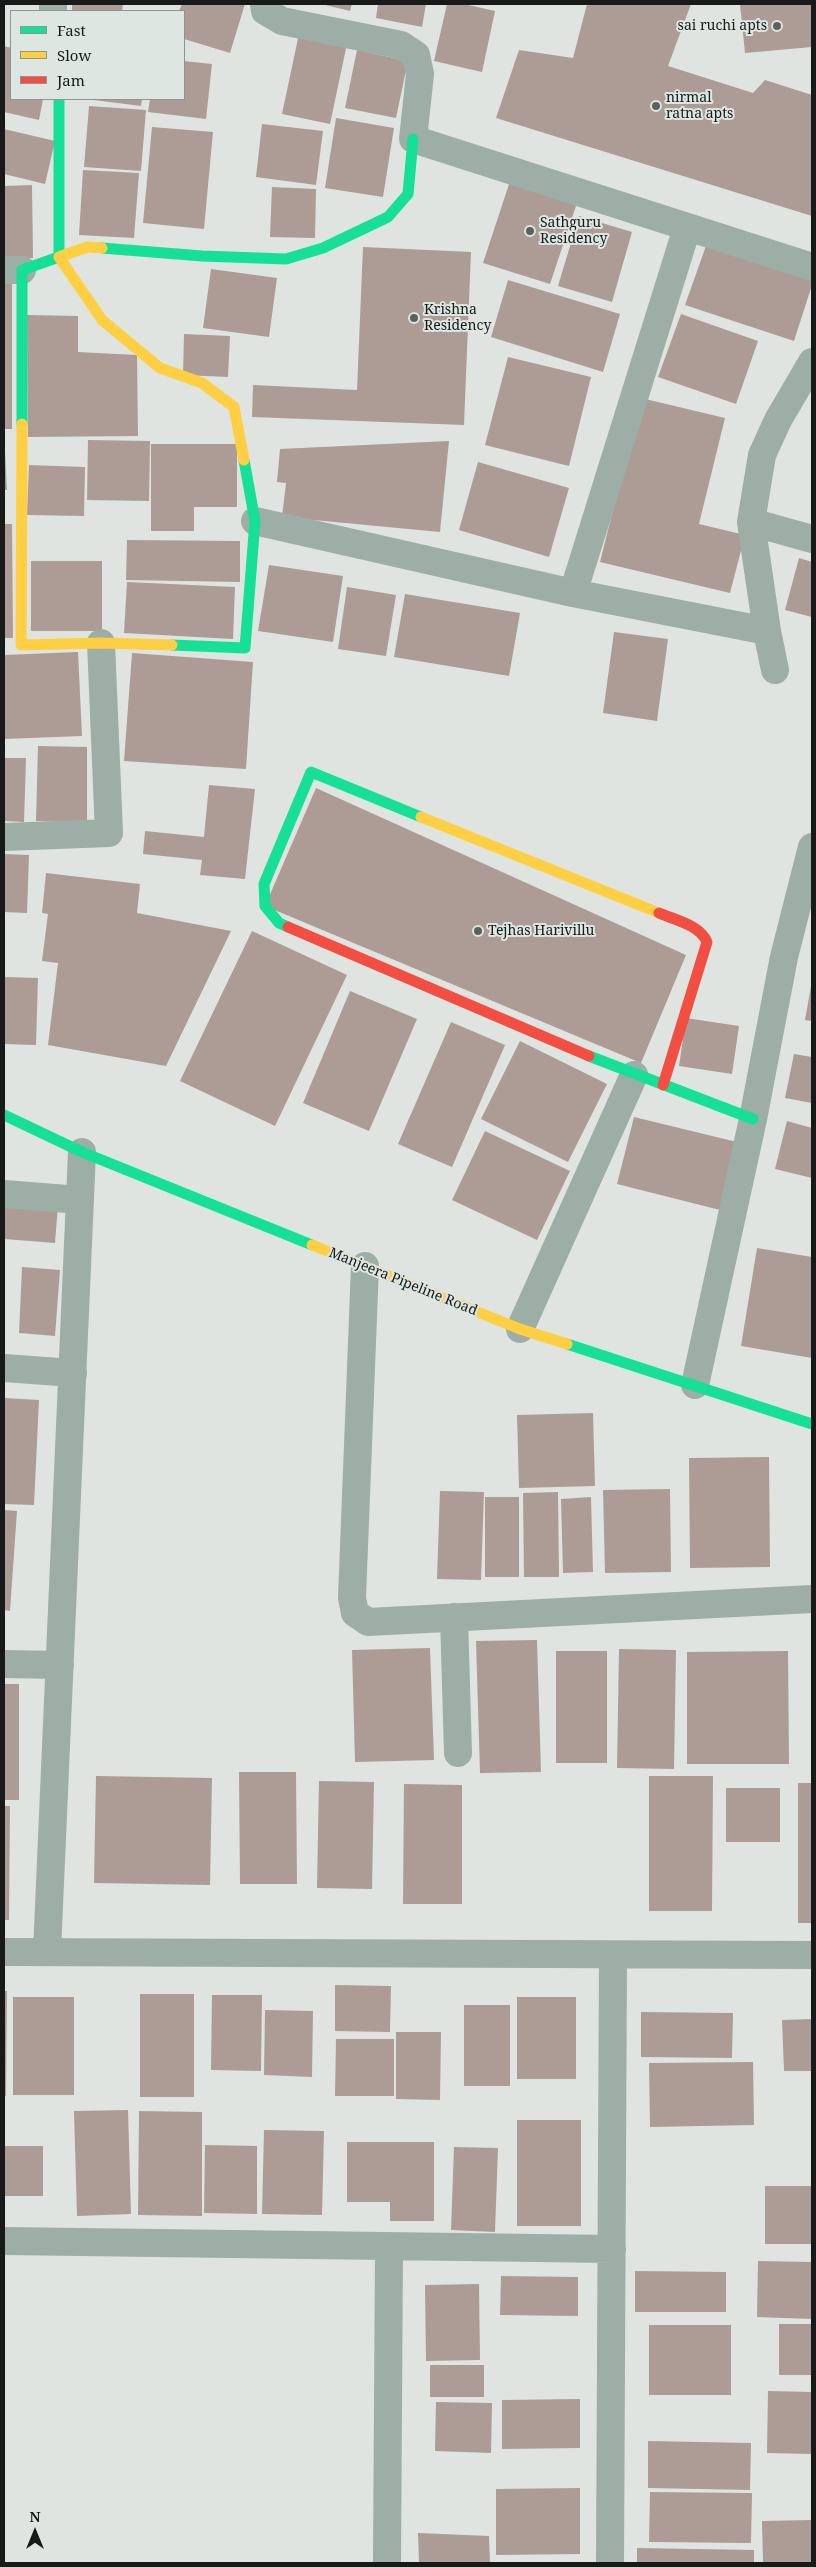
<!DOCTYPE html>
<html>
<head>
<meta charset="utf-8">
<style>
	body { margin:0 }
	#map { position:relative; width:816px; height:2567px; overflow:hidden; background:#dfe4e1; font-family:"Noto Serif",serif }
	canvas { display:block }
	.frame { position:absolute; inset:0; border:5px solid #171a18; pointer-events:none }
	.legend { position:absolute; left:10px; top:10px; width:175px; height:90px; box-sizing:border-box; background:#dde6e1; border:1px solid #8e9491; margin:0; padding:6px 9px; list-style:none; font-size:15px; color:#171a18 }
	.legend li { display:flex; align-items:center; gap:10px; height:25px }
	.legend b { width:25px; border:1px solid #8e9491 }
	.north { position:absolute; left:10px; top:2507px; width:50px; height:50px; -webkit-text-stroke:4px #dde6e1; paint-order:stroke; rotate:0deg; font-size:14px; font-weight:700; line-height:20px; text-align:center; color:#171a18 }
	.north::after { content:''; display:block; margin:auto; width:18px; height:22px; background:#171a18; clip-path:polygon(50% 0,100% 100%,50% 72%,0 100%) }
</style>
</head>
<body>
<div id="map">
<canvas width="816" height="2567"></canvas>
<div class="frame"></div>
<ul class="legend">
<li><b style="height:6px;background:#16e098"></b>Fast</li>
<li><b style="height:6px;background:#ffcf43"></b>Slow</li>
<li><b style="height:6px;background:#f24e42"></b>Jam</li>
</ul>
<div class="north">N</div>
</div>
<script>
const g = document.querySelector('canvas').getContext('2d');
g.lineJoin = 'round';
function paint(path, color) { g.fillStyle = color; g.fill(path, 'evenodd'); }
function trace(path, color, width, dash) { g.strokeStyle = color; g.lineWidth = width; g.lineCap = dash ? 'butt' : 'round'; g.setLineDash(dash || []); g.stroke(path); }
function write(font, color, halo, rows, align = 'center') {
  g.font = font + ' "Noto Serif",serif'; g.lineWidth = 4; g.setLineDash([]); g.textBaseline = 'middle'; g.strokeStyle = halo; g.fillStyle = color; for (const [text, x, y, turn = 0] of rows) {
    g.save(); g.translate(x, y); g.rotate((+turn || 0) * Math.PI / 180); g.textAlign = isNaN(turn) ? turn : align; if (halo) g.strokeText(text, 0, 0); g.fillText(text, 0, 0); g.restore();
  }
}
paint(new Path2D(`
	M72,4H123L122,11H72Z
	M182,4H245L230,53L184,39V11H179Z
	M321,4H352L350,11Z
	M378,4H426L422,27L376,18Z
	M447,4H464L495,11L482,72L434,61Z
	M587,4H691L668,66L753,93L765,80L812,95V216L496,118L519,50L573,58Z
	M740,4H812V47L745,53Z
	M300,29L348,39L330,124L282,114Z
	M4,46L11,48V99H43L39,120L4,112Z
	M357,50L408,61L396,118L345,108Z
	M184,61L212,64L206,119L148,112L150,99H184Z
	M86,99H142L141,106Z
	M89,106L146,110L141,171L84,167Z
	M336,118L394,128L383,197L325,188Z
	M262,124L323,131L316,185L256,177Z
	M152,127L213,132L204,229L143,223Z
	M4,129L55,141L45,184L4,174Z
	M83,170L139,173L134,238L79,235Z
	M511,178L578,200L550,284L483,263Z
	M32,185L33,258L4,259V186Z
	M272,187L316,189L315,238L270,237Z
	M579,216L632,232L612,302L558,286Z
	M707,243L812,278V285L794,341L685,305Z
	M363,247L471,252L464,425L252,417L253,385L357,390Z
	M211,269L277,278L269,337L203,328Z
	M4,275H12V429H4Z
	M508,280L620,314L603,372L491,337Z
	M681,314L758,341L736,404L658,377Z
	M27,315L78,316V352L137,355L138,436L28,437Z
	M184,334L230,336L228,377L183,375Z
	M508,357L591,377L569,466L485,445Z
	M641,398L725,418L699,524L745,535L730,593L600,562Z
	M88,440L150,441L149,501L87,500Z
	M449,441L440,532L282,517L286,483L277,482L280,449Z
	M151,444H237V507H194V531H151Z
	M4,452H5L7,490H4Z
	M478,462L569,488L549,557L459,530Z
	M29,465L85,467L84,516L27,515Z
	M4,524H12L13,638H4Z
	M127,540L240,541V582L126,580Z
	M799,558L812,562V617L785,610Z
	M31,561H102V631H31Z
	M269,565L343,576L333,642L258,631Z
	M127,582L235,587L233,639L124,633Z
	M347,587L396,595L386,656L338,649Z
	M405,594L520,613L509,676L394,657Z
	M614,632L668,639L657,721L603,713Z
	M78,652L82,736L4,739V655Z
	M132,653L253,662L246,769L124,761Z
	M38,746L87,747V822L36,821Z
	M4,758H26L24,822L4,821Z
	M209,785L255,789L245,879L200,875L202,860L143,854L145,831L204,837Z
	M316,788L686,955L641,1063L265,906Z
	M4,854L29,855L27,913L4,912Z
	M46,873L140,884L137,913L231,931L166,1066L48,1045L58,963L42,961L48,914L42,913Z
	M252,931L347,975L275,1126L180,1081Z
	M4,977L38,978L36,1045L4,1044Z
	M811,986H812V1021L805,1020Z
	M350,991L417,1019L369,1131L303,1103Z
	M686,1018L739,1026L732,1074L679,1066Z
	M451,1022L505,1045L452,1167L398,1144Z
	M520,1041L607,1084L568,1162L481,1119Z
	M794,1054L812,1057V1103L785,1098Z
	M634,1117L741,1143L724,1211L617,1184Z
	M787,1121L812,1128V1178L775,1169Z
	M485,1131L570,1171L537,1240L452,1200Z
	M4,1200L58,1205L55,1243L4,1239Z
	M757,1248L812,1257V1358L741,1346Z
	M22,1267L60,1270L55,1336L19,1333Z
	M4,1398L39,1400L34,1505L4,1504Z
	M593,1413L595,1486L519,1488L517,1415Z
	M769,1457L770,1567L690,1568L689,1458Z
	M670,1489L671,1572L605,1573L603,1490Z
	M440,1491L484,1492L481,1580L437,1579Z
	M558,1492L559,1577H524L523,1493Z
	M485,1497H519V1577H485Z
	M591,1497L593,1572L563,1573L561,1499Z
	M4,1510L17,1511L10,1611L4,1610Z
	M537,1640L541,1772L480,1773L476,1641Z
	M430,1648L434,1760L355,1762L352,1650Z
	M619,1649L676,1650L674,1769L617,1768Z
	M556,1651H607V1763H556Z
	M788,1651L789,1764H687V1652Z
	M4,1684H19V1800H4Z
	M239,1772H296L297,1884H240Z
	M96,1776L212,1778L210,1885L94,1883Z
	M649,1776H713L712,1911H649Z
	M319,1781L374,1782L372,1889L317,1888Z
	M798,1783H812V1923H798Z
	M404,1784L462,1785V1904H403Z
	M726,1788H780V1842H726Z
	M4,1806H10L9,1920H4Z
	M335,1985L391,1986L390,2032L335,2031Z
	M4,1991H7L6,2096H4Z
	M140,1994H194V2097H140Z
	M212,1995H262L261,2071L211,2070Z
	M13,1997H74V2095H13Z
	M517,1997H576V2079H517Z
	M464,2005H510V2086H464Z
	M265,2010L313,2011L312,2077L264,2075Z
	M641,2012L733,2013L732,2058L641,2057Z
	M812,2019V2071H784L782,2020Z
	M396,2032H441L440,2100L396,2099Z
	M336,2039H394V2096H335Z
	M753,2062L754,2125L650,2127L649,2063Z
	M128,2110L131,2214L77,2216L74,2111Z
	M139,2111L202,2112V2216L138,2215Z
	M517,2120H581V2226H517Z
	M264,2130L324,2131L322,2215L262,2214Z
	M347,2142H434V2221H390V2202H347Z
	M205,2145L257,2146V2214L204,2213Z
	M4,2146H43V2196H4Z
	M454,2147L498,2148L495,2232L451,2230Z
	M765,2186H812V2244H765Z
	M758,2261L812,2262V2319L757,2317Z
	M635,2271L726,2272V2312H635Z
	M501,2276L578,2277V2316L500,2315Z
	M479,2284L480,2360L426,2361L425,2285Z
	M779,2324H812V2375H779Z
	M649,2325H731V2395H649Z
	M430,2365H484V2397H430Z
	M768,2391L812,2392V2454L767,2453Z
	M580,2399V2448L502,2449V2400Z
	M436,2402L492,2403L491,2453L435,2451Z
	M648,2441L751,2443L750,2490L648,2488Z
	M580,2488V2554L496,2555V2489Z
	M650,2492L752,2493L751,2543L649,2542Z
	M812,2520V2563H763L762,2521Z
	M418,2533L489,2536L490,2563H419Z
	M637,2548L754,2550V2563H637Z`), '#ac9c95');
trace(new Path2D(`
	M264,4L265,11L282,21L401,45L416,55L420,74L413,139L812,267
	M53,11V4
	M4,270H22
	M255,521L573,593L767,631
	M751,522L812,539
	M573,593L687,228
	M775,670L767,631L751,522L762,455L778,420L812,362
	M4,837L109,833L101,643
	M4,1194L80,1200
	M365,1266L352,1598L355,1613L368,1622L812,1599
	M520,1329L634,1075
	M4,1368L73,1373
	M695,1385L753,1119L784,957L812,847
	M454,1617L458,1753
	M4,1664L60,1665
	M4,1952L812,1955
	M47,1952L82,1152
	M4,2241L612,2249
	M387,2563L389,2247
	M610,2563L613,1955`), '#9caea5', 28);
trace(new Path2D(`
	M102,248L202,256L286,259L323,248L388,217L408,194L413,139
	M22,424V270L59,257V99
	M172,645L245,648L255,521L244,460
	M288,927L279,923L265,906L264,884L311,772L421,817
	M589,1056L753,1119
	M4,1115L82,1152L312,1245
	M567,1344L812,1424`), '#16e098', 11);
trace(new Path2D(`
	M102,248L87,247L59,257L102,320L160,368L202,383L234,407L244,460
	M22,424L21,645L101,643L172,645
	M421,817L659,913
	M312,1245L520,1329L567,1344`), '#ffcf43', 11);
trace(new Path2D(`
	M659,913C675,920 700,925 707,942L663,1085
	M288,927L589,1056`), '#f24e42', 11);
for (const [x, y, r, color] of [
	[777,26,5,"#5d615e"],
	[656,106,5,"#5d615e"],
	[530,231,5,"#5d615e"],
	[414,318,5,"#5d615e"],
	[478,931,5,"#5d615e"]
]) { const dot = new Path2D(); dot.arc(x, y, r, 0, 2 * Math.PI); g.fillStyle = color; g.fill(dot); trace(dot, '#dde6e1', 2); }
write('14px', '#171a18', '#dde6e1', [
	["sai ruchi apts",767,26,"right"],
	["nirmal",666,98],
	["ratna apts",666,114],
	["Sathguru",540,223],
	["Residency",540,239],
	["Krishna",424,310],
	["Residency",424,326],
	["Tejhas Harivillu",488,931]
], 'left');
write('14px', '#171a18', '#dde6e1', [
	["Manjeera Pipeline Road",403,1282,22]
]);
</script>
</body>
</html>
